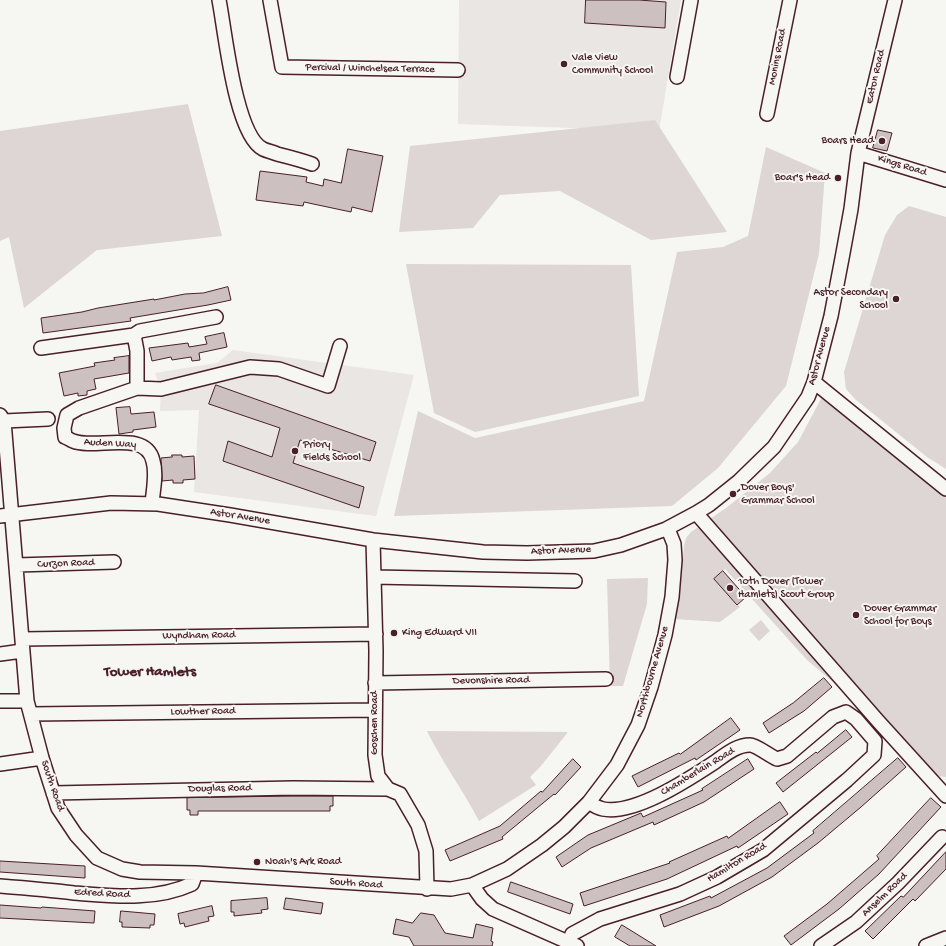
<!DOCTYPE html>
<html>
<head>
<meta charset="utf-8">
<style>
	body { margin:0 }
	canvas { display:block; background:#f6f6f2 }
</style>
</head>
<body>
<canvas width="946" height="946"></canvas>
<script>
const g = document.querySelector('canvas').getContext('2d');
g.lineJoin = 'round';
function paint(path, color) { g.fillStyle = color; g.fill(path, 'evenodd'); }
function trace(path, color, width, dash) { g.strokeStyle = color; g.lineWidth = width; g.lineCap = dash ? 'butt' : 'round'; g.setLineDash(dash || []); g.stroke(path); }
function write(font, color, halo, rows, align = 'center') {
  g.font = font + ' "Gochi Hand",sans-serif'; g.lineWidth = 4; g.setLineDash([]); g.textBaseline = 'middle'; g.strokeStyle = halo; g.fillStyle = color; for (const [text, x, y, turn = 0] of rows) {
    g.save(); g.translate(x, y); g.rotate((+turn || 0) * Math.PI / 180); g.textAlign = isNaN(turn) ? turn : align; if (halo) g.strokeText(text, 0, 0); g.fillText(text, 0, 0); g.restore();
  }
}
paint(new Path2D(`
	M459,0H681L659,131L458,124Z
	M233,350L414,375L376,516L194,492L199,410L160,411L161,389L155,373L217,363Z`), '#e9e6e3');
paint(new Path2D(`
	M188,104L222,236L97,250L24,308L9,237L0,241V131Z
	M655,120L727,232L651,240L560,191L500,195L473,228L399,232L410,146Z
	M766,147L825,173L819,254L786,386L718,468L672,506L394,516L418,411L475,438L644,401L677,252L723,247L748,236Z
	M909,206L946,217V469L927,457L855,399L846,389L844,372L885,235L897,215Z
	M406,264L631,265L639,396L475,432L434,413Z
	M823,395L946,496V777L927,775L874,724L841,689L807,660L725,569L714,579L740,607L720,622L675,619L680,594L684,545L686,538L691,532L726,508L770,473L798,442Z
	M648,578L647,604L623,686H610L607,579Z
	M761,620L770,631L759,641L749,630Z
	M427,731L568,732L541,766L530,777L536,785L479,821C463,790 442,762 427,731Z`), '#ddd6d5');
const building = new Path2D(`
	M586,0H639L666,2L665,28L585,23Z
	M878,130L892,133L887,151L873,148Z
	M348,149L383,156L372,212L352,207L351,212L304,202L303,206L256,200L260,171L307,177L306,182L323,186L324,179L341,183Z
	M228,287L231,300L208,305L130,318L131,321L43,333L41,318L82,312L98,308L154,299V300L185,294L203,293Z
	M224,333L227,347L199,353L200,360L192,361L191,357L172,360L171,357L152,361L149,348L188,343L189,347L207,344L205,337Z
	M129,356V373L94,379L96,389L87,391V395L78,396V393L64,396L59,373L95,366L94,363L115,360L114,358Z
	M216,385L376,442L370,461L300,440L293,463L364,487L359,508L223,461L228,441L272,457L280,428L209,404Z
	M130,407L131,414L154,412L156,427L133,430V432L119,434L116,408Z
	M172,455H182V457L194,456L195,479L183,480V483H173V480L162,481L161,458L172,457Z
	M723,571L746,597L737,605L714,579Z
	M824,678L832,687L804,711L769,733L763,723L793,703Z
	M731,718L740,730L696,760L695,758L638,787L632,776L679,753L680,754Z
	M846,730L852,737L783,792L776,783L816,752L817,753Z
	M898,758L906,767L861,807L818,843L772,877L719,906L664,927L660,915L710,896L711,898L767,868L814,833L813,831Z
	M573,759L581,767L555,795L554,794L502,837L503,839L450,861L445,850L500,826L541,791L542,792Z
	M748,759L754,769L704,802L654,825L653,822L591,848L562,867L556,857L588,835L641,813L643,817L703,790L702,789Z
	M293,796H333V806H330V811H198V815H190V810H187V798Z
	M931,798L941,807L879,874L839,909L791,945L784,936L827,904L879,859L877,856Z
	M780,802L788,814L738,848L737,846L667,879L584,906L580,893L670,863L669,862L727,836L728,838Z
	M946,852V869L915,901L913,899L873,939L865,931L901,896L903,897Z
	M0,861L85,866V878L0,872Z
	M511,882L573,904L570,914L508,892Z
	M267,898L268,909L261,910L262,913L234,916V912H231V901Z
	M286,898L323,903L321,914L284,909Z
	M0,905L41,908L42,907L95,911L94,923L0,918Z
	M212,906L214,916L208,917L209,921L185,927L184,923L180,924L178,914Z
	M121,911L155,914L154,925H150V928L122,927V922H120Z
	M421,913L434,915L445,933L473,938L476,924L493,928L491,941L493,942L492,946H414L409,937L393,934L396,919L412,923Z
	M622,925L656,946H630L615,937Z`);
paint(building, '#ccc1c0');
trace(building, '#4a1f2b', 1);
const minor = new Path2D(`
	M219,0C225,30 235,135 263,149C267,151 273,152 277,154C289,157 301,160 312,164
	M270,0L282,67L458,70
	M677,77L691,0
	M767,114L790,0
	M858,153L946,180
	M134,335L140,331L216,317
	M41,348L134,335L137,351V388
	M814,382L946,489
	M0,415L4,421L27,701L42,758L58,808L76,835L97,858L122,869L140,872L196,873L451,889L472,885L507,869L542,845L564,827L589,802L617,765L638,725L651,687L665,635L672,597L675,560L674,544L670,534L666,529
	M4,421L48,419
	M152,504C153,490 157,474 153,461C146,429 95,450 73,441C70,440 68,438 65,437L64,428L67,415L79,408L137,388L161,389L250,367L279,369L328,386L340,346
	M696,513L878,721L946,796
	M0,516L111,503L158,504L230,515L373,540L483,552L527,553L594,551L621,545L666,529L696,513L709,505L739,481L774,447L808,397L814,382L831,316L843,253L851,209L858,153L895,0
	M373,540L376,651L375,755L378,776L388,789L400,794L418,825L426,851L427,889
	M17,565L114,562
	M374,577L575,581
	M22,639L376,634
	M0,654L22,651
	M375,683L606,679
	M0,701H27
	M31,714L375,710
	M0,764L42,758
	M53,793L293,788L388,789
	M472,885L482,899L493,909L577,946
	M0,886C25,888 49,890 74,893C113,896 155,901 192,884L196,873
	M569,942L572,934L600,919L680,894L717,877L763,850L847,780L874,755L875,741L856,719L846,712L833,717L787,756L777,759C770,756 756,745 750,745C735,745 723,757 712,764C686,781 634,815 603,809C598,808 593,805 589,802
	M821,946L856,922L898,883L942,837
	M926,946L946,938`);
trace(minor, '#4a1f2b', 16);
trace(minor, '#f6f6f2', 13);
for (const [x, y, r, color] of [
	[564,64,4,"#4a1f2b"],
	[882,141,4,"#4a1f2b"],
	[838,178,4,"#4a1f2b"],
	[896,299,4,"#4a1f2b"],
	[295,451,4,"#4a1f2b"],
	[733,494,4,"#4a1f2b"],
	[730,588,4,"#4a1f2b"],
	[856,615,4,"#4a1f2b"],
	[394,633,4,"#4a1f2b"],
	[257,862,4,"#4a1f2b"]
]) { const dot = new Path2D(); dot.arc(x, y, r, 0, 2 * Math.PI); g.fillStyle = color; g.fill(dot); trace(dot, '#f6f6f2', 1.5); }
write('11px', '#4a1f2b', '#f6f6f2', [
	["Monins Road",778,57,-79],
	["Percival / Winchelsea Terrace",370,69,1],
	["Eaton Road",876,77,-77],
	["Kings Road",902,166,17],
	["Astor Avenue",820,356,-75],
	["Auden Way",110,444,3],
	["Astor Avenue",240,517,9],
	["Astor Avenue",561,551,-2],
	["Curzon Road",66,564,-2],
	["Wyndham Road",199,636,-1],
	["Northbourne Avenue",653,672,-74],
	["Devonshire Road",491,681,-1],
	["Lowther Road",203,712,-1],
	["Goschen Road",375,723,-90],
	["Chamberlain Road",698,772,-31],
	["South Road",52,786,71],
	["Douglas Road",220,789,-1],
	["Hamilton Road",737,863,-31],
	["South Road",356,884,4],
	["Edred Road",102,894,3],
	["Anselm Road",885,895,-44]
]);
write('11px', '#4a1f2b', '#f6f6f2', [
	["Vale View",572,58],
	["Community School",572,71],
	["Boars Head",874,141,"right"],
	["Boar's Head",830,178,"right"],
	["Astor Secondary",888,293,"right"],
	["School",888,306,"right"],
	["Priory",303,445],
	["Fields School",303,458],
	["Dover Boys'",741,488],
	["Grammar School",741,501],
	["10th Dover (Tower",738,582],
	["Hamlets) Scout Group",738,595],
	["Dover Grammar",864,609],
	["School for Boys",864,622],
	["King Edward VII",402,633],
	["Noah's Ark Road",265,862]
], 'left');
write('bold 15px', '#4a1f2b', '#f6f6f2', [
	["Tower Hamlets",150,673]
]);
</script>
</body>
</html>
